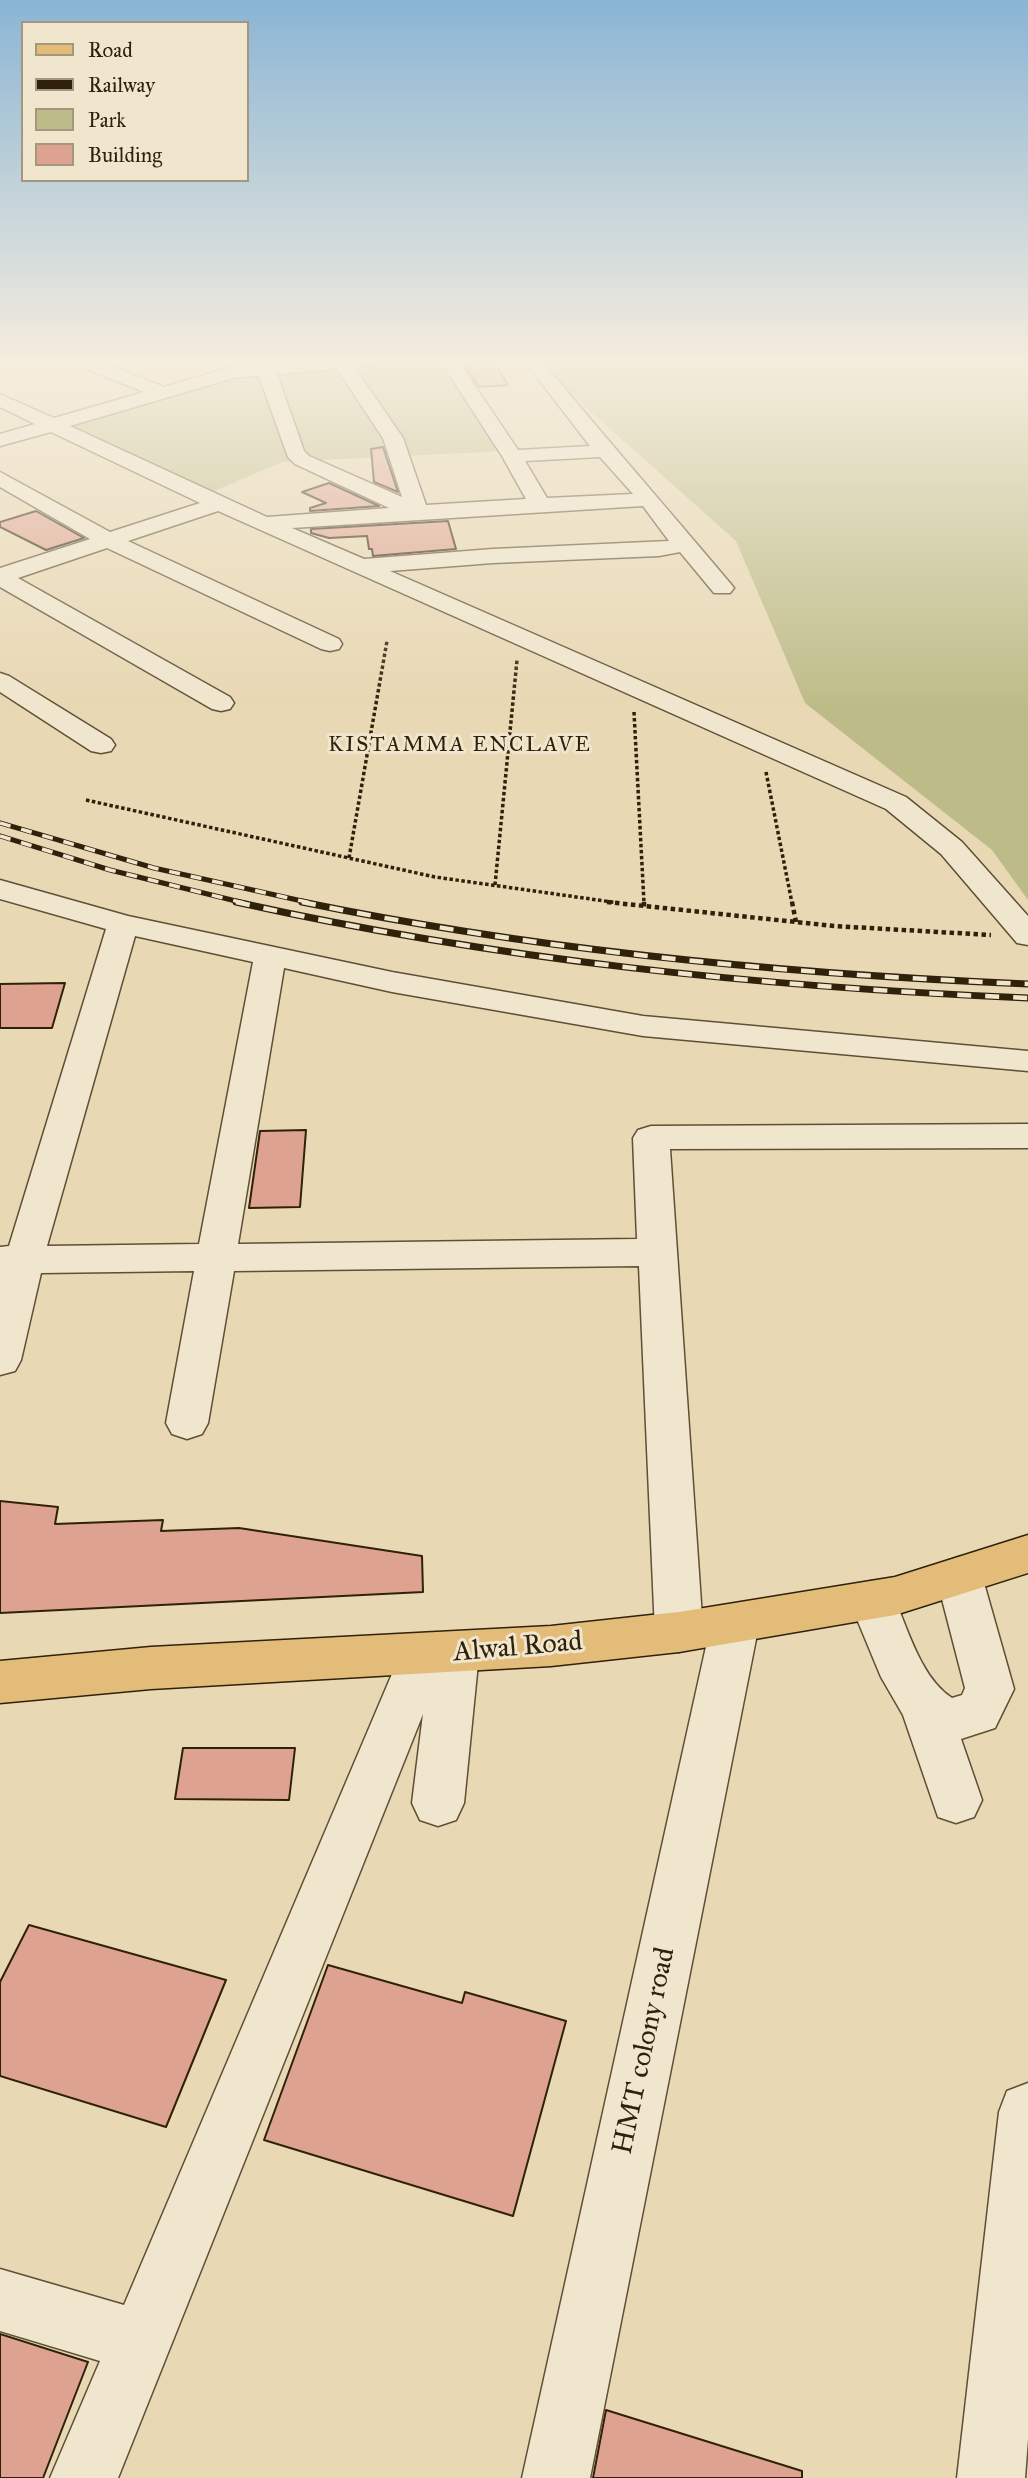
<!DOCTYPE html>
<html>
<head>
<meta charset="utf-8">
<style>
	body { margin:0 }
	#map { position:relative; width:1028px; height:2478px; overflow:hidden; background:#e8d8b3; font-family:"IM FELL Great Primer",serif }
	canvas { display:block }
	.legend { position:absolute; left:21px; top:21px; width:228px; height:161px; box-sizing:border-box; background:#f0e6ce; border:2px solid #a39780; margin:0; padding:9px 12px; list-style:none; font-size:21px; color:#30210b }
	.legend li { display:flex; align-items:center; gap:14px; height:35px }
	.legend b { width:35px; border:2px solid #a39780 }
</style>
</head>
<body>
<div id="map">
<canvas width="1028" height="2478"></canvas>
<ul class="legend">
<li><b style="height:9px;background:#e4bc7a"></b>Road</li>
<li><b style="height:9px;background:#30210b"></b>Railway</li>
<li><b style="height:19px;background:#bdbc88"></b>Park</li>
<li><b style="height:19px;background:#dea390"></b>Building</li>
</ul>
</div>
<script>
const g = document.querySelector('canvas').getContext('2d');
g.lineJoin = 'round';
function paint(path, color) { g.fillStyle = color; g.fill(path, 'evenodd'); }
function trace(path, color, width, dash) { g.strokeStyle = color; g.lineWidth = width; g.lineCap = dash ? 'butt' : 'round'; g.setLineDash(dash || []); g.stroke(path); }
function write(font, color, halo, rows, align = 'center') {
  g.font = font + ' "IM FELL Great Primer",serif'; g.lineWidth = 6; g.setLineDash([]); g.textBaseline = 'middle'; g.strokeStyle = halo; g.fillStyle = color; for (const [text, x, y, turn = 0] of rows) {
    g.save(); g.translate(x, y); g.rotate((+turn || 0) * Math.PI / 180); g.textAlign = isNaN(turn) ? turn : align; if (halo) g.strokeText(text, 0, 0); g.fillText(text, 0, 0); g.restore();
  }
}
paint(new Path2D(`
	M384,362H447L505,451L282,462L212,492L68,428L252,371Z
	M535,362H1028V900L992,850L805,703L736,541Z`), '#bdbc88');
const building = new Path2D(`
	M462,362H494L508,385L479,387Z
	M383,447L398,492L374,482L371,449Z
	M329,483L379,506L310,511V508L326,503L302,492Z
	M36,511L84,538L46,550L0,527V522Z
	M448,521L456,549L373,556L372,549H369L367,536L329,538L311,533V529Z
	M65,983L52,1028H0V984Z
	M306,1130L300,1207L249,1208L260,1131Z
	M0,1501L58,1507L55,1524L163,1520L161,1531L239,1528L422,1556L423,1592L0,1613Z
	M183,1748H295L289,1800L175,1799Z
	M29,1925L226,1980L166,2127L0,2076V1982Z
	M328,1965L462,2003L465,1992L566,2021L513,2216L264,2140Z
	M0,2334L88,2362L43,2478H0Z
	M606,2410L802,2471V2478H593Z`);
paint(building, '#dea390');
trace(building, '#30210b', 2);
const minor = new Path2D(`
	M76,362H101L164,387L236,366L292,362H365L362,366L355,368L403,438L426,505L526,499L502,456L441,362H459L518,450L590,446L525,362H543C605,438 668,509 730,583L734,588L730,593H714L680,552L659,556L493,563L390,571L906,797L962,842L1028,916V945L1017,943L941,854L886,809L218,511L128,541L339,639L342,644L339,649L330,651L321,649L107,548L18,578L230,697L234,703L230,709L221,711L212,709L0,587V568L90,539L0,487V472L110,532L200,503L51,432L0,446V434L35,424L0,407V394L54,418L144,392L79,366ZM337,369L383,438L402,497L309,456L304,451L277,374ZM259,376L288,457L295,464L389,508L267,517L70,426L237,377ZM600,457L633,494L547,498L525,461ZM643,506L669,541L493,549L364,559L292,528Z
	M0,673L9,676L111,739L115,745L111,751L101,753L91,751L0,692Z
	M0,880L128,916L392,972L643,1016L1028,1051V1071L643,1036L392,992L284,968L238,1244L637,1239L633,1138L638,1130L651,1126L1028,1124V1148L670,1149L703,1632L696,1646L679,1652L662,1646L655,1632L639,1266L234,1271L208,1423L202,1434L187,1439L172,1434L166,1423L194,1271L41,1273L21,1360L15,1371L0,1375V1247L9,1246L106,929L0,899ZM135,936L253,962L199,1244L47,1246Z
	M959,1557L975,1563L982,1576L1014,1689L995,1728L961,1739L982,1800L974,1817L956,1823L938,1817L903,1715L881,1677L849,1600L855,1586L872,1581L889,1586C906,1621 918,1676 952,1698L962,1695L965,1688L936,1576L943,1563Z
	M735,1604L752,1610L759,1624L590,2478H522L711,1624L718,1610Z
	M455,1633L472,1639L479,1653L464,1803L456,1820L438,1826L420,1820L412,1803L423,1714L118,2478H50L100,2361L0,2331V2269L124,2305L406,1641L423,1635L437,1640Z
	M1028,2083V2439L1025,2478H957L999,2112L1007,2091Z`);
const major = new Path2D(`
	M1028,1535V1573L895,1615L679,1652L551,1666L151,1689L0,1703V1661L151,1647L551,1626L679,1612L895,1577Z`);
trace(minor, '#5e4f35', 3);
trace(major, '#30210b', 3);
trace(new Path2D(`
	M634,712L644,903
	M766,772L792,903
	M86,800L435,877L619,903
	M349,858L387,641
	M495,885L517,660`), '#30210b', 3.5, [3.5, 2.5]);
trace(new Path2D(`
	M607,902L834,926L991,935
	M644,902V907
	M792,902L796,922`), '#30210b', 4.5, [4.5, 3.5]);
paint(minor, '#f0e6ce');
paint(major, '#e4bc7a');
const railFar1 = new Path2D(`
	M0,823L154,868L311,903
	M0,836L110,870L244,903`);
const rail = new Path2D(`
	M236,902C497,960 761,987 1028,998
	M302,902C541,951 784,974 1028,984`);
trace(railFar1, '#30210b', 5);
trace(rail, '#30210b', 7);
trace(railFar1, '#f0e6ce', 3.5, [11]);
trace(rail, '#f0e6ce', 4.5, [14]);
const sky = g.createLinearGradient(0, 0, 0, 709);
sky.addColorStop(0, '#8ab5d5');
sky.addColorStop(0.51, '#f5eddd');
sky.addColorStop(1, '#f5eddd00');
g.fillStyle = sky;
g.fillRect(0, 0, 1028, 709);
g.letterSpacing = '2px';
write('21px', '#30210b', '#f0e6ce', [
	["KISTAMMA ENCLAVE",460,746]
]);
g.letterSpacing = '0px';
write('28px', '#30210b', '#f0e6ce', [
	["Alwal Road",518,1648,-5],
	["HMT colony road",645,2051,-78]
]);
</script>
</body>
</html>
